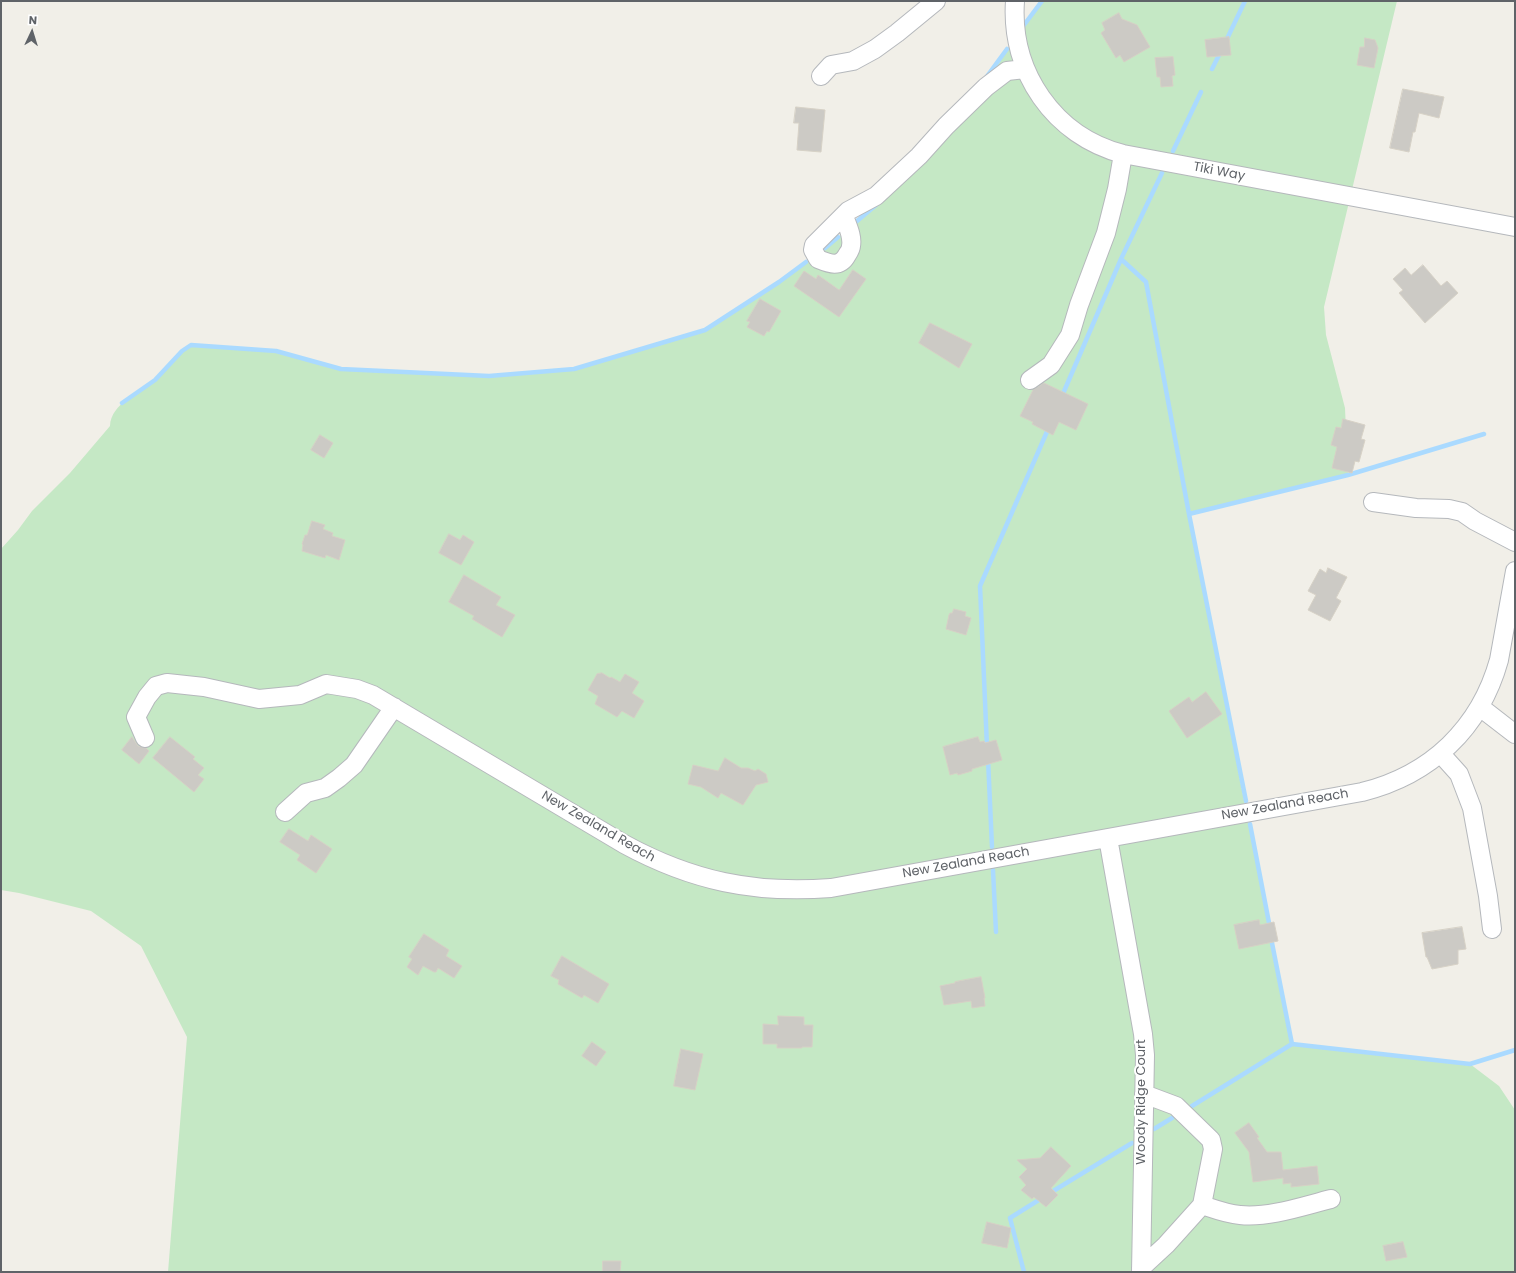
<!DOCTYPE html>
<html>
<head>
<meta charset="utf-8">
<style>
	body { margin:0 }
	#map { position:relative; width:1516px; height:1273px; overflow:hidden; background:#f1efe8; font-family:Poppins,sans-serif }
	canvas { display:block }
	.frame { position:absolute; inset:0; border:2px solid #5f6368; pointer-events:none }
	.north { position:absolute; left:12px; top:12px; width:40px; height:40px; -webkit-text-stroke:3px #fff; paint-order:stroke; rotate:4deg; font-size:11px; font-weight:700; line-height:16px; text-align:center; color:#5f6368 }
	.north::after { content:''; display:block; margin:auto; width:14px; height:18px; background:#5f6368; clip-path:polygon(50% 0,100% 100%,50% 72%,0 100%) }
</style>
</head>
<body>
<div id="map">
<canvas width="1516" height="1273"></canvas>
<div class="frame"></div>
<div class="north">N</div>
</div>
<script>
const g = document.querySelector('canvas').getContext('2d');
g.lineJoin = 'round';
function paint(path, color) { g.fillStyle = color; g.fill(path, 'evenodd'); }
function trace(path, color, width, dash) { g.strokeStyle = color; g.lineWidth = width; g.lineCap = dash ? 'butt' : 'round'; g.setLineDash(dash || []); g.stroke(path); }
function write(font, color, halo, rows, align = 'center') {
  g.font = font + ' Poppins,sans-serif'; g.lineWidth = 4; g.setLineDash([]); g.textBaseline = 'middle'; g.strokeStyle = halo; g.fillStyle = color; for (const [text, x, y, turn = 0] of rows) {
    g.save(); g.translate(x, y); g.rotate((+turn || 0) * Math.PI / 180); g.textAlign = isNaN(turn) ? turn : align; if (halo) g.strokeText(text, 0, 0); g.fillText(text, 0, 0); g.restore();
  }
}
paint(new Path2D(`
	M1042,1H1397L1324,307L1326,335L1345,408L1348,475L1189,515L1291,1044L1470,1064L1499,1086L1515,1110V1272H168L187,1037L141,946L91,911L19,893L1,890V549L18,530L32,511L70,473L110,426C111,403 140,393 155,379C168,368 177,355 191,345L276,351L340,369L489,376L574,369L705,330L779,282L827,247L883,199L981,85Z`), '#c5e8c5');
trace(new Path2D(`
	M1024,25L1042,1
	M1225,43L1245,1
	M1212,69L1221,51
	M985,79L1007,49
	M1173,151L1201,92
	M857,221L876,205
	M825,248L838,237
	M1121,259L1146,282L1189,514L1246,801
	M1062,396L1121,259L1162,173
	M122,403L155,380L182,351L191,345L276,351L341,369L489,376L574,369L705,330L779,282L806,262
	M1189,514L1348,475L1484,434
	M987,747L980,586L1049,427
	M988,759L992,847
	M1250,824L1270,928
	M993,870L996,932
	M1271,938L1292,1044
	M1192,1106L1292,1044L1470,1064L1515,1050
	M1154,1129L1172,1118
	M1050,1193L1132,1143
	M1024,1272L1010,1218L1042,1198`), '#aadaff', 4.5);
const building = new Path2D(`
	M1119,13L1122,19L1137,25L1150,47L1124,62L1120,55L1116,58L1101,33L1105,30L1102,23Z
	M1229,37L1231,55L1207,57L1205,40Z
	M1365,38L1375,40L1378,48L1374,68L1357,65L1360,47H1364Z
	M1173,57L1175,75L1172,76L1173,86L1161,87L1160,77H1157L1155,58Z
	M1403,89L1444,97L1439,118L1419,113L1415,132H1413L1409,152L1390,148Z
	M796,107L825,110L821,152L797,150L799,123H794Z
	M1423,265L1441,286L1447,281L1458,293L1425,323L1399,293L1403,290L1393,279L1405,268L1411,275Z
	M853,270L866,279L839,317L794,286L804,271L816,279L818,275L839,290Z
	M760,299L781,311L769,332L767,331L764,336L747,327L750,322L747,321Z
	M930,323L972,344L959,368L919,343Z
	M1044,383L1088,404L1076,430L1059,422L1053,435L1032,424L1033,422L1020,416L1033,390Z
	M1343,419L1365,425L1361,439L1365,440L1359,462L1355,461L1352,473L1332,468L1337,447L1331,445L1336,427L1341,428Z
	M320,435L333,443L324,458L311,450Z
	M312,521L325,525L323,529L333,533L332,536L345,540L339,560L326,555L325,558L302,551L303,545L302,544L305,535H307Z
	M449,534L460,540L463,535L474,542L461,565L439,553Z
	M1328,568L1347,577L1336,598L1341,601L1330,621L1308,610L1316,595L1308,591L1320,569L1326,573Z
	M464,575L501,597L496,605L515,615L502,637L472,619L474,616L449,602Z
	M954,609L966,612L965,616L971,618L966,635L946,629L949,615L950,613H952Z
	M602,673L610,678L611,677L620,682L625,674L639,682L632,693L644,701L634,718L622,711L617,717L595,704L598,696L588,690L597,674Z
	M1206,692L1222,714L1187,738L1169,711L1189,697L1192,702Z
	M132,737L138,746L146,748L149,751L139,764L122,750Z
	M170,737L195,757L193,759L204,768L198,775L204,779L194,792L153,758Z
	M978,737L980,742L984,741L985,743L996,740L1002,760L972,769V771L958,775L957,773L950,775L943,747Z
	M725,758L741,768H748L755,771L758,769L766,774L768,782L756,785L743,805L721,793L718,798L701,787L688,784L693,765L718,771Z
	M289,829L308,841L311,835L332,849L316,873L297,860L300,855L280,842Z
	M1259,920L1260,925L1274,922L1278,941L1239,949L1234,925Z
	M1462,927L1466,949L1458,950V964L1432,969L1427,957H1426L1422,933Z
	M424,934L449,950L446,956L462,966L454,978L438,968L436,972H434L423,966L418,975L407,967L412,959L409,957Z
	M562,956L609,984L598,1003L584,995L582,998L558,984L559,980L551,976Z
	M981,977L985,998H984L985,1006L972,1008L971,1001L944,1005L940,986L955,983V982Z
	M778,1016L804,1017V1025H813L812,1047H802V1048H777V1044H763V1024L778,1025Z
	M592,1042L606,1052L596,1066L582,1056Z
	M681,1049L703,1054L695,1090L674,1086Z
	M1249,1123L1259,1137L1257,1138L1267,1152H1281L1283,1170L1317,1166L1319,1184L1291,1187V1183L1283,1184V1178L1253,1182L1249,1152L1235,1133Z
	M1051,1147L1071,1166L1051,1188L1058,1195L1046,1207L1034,1197L1032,1199L1021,1190L1026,1185L1019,1177L1027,1169L1017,1160L1040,1158Z
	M987,1222L1011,1228L1007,1248L982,1243Z
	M1403,1242L1407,1257L1386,1261L1383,1246Z
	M603,1261H621L620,1272H603Z`);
paint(building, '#cccac5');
trace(building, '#d6d1c6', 1);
const minor = new Path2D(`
	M1015,1C1010,72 1054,136 1123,154L1515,227
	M821,76L831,65L853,61L875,49L897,33L936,1
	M844,216C847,225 853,236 851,246C851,249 849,252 847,255C840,268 830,264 818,259L813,250L814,245L848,211L876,196L919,156L946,126L986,87L1007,71L1025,69
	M1030,380L1051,365L1070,335L1079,305L1106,233L1117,189L1123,154
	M1373,502L1416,508L1449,509L1462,512L1475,521L1515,542
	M1480,707L1515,734
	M145,738L136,717L147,697L156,686L167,683L204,687L259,699L300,695L326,684L357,689L373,695L624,844C692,881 754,894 831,888L1362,792C1431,775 1480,728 1499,660L1515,571
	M1441,754L1459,774L1472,808L1488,896L1492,929
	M285,812L306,793L325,788L339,778L354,765L394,707
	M1108,838L1143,1034L1145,1055L1141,1272
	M1202,1205C1214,1209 1227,1214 1240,1215C1269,1218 1303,1206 1331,1199
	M1141,1268L1166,1245L1202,1205L1213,1149L1211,1140L1176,1106L1144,1094`);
trace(minor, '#b5b8bc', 20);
trace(minor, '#fff', 18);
write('13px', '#5f6368', '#fff', [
	["Tiki Way",1219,172,11],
	["New Zealand Reach",1285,805,-10],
	["New Zealand Reach",598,827,30],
	["New Zealand Reach",966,863,-10],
	["Woody Ridge Court",1142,1102,-90]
]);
</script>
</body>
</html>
